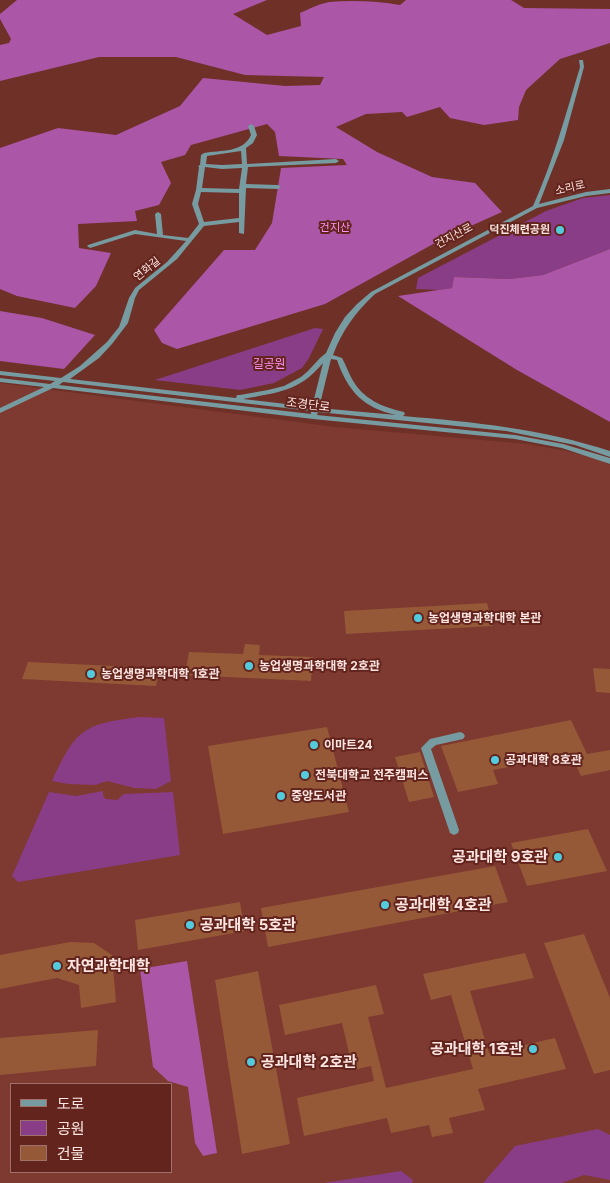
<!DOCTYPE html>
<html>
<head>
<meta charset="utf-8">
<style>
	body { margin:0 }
	#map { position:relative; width:610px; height:1183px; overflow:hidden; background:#6f3028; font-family:Inter,"Noto Sans KR",sans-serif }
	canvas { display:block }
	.legend { position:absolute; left:10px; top:1083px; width:162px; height:90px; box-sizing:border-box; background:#63241d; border:1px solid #a0716b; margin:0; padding:6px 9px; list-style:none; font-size:15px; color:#fce4e0 }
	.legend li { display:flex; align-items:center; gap:10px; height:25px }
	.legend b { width:25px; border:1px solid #a0716b }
</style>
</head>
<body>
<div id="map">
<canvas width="610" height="1183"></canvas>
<ul class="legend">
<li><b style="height:6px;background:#769ba1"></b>도로</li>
<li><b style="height:14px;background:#8a3d87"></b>공원</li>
<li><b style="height:14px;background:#955938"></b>건물</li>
</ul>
</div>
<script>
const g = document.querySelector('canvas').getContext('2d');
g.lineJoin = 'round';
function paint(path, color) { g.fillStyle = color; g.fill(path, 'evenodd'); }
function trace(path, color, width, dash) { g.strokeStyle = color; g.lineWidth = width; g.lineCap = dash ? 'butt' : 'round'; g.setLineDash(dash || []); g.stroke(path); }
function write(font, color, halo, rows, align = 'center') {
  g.font = font + ' Inter,"Noto Sans KR",sans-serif'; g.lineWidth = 4; g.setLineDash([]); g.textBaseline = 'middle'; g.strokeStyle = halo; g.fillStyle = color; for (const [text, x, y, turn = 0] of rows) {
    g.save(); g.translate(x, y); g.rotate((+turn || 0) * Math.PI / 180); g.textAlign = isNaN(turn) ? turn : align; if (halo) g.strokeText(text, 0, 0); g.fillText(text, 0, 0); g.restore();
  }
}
paint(new Path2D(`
	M0,383L335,427L527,444L566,451L595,458L610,465V1183H0ZM11,1084H171V1172H11Z`), '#7e3930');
paint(new Path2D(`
	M610,195V249L543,275L510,279L454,277L452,288L439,290L416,289L418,278L546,211L583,198Z
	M315,328L323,329L309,358L302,368L274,383L240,390L155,380Z
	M140,717L164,718L171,781L156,789L134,788L107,781L95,785L68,784L52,781C76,729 83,724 140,717Z
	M103,791V796L106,799L117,800L124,794L173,792L180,855L18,882L12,876L49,792L76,796Z
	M598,1129L610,1135V1180L584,1175L562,1183H483L515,1146Z
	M401,1171L413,1180L412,1183H324Z`), '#8a3d87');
paint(new Path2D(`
	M17,0H267L233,14L267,35L301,26L300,13C309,9 319,4 329,2C352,0 378,1 400,5L406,0H511L524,8L610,9V43L560,59L526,90L519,107L518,120L484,125L450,118L440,107L407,117L402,112L366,114L336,127L377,152L432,177L475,183L502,212L444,238L325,304L177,349L162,343L154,330L224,250H255L272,223L281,168L347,165L343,159L279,156L275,132L267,124L191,145L185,155L161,162L171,183L159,205L135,211L137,221L78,224L79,248L111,253L96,286L75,308L17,296L0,289V148L58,128L116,135L180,106L203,78L285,86L320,85L324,77L245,75L176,57H99L0,81V45L9,43L11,39L0,19V14Z
	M610,249V422L517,370L398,296L452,288L454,277L510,279L543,275Z
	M0,311L42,318L95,335L64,369L0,361Z
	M187,961L217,1153L203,1156L195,1143L188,1087L168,1081L153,1067L140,969Z`), '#ab56a7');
paint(new Path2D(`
	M487,603L493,626L346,634L344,611Z
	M245,644L260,645L259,655L313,657L311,681L185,675L189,652L243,654Z
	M28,662L160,668L156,686L22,679Z
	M593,668L610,669V693L596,692Z
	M571,720L587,754L610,750V770L581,776L571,755L493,770L498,784L458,792L441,746Z
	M327,727L349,812L223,834L208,746Z
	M420,752L434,797L409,802L395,757Z
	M588,829L607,871L527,886L511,843Z
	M495,866L508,902L268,947L261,908Z
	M240,902L245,931L138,950L135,920Z
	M584,934L610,998V1070L594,1074L544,943Z
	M70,942L94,943L112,955L116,1002L81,1008L79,985L57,978L0,989V955Z
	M525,953L534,978L470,991L489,1053L555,1038L566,1069L478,1089L485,1110L449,1118L453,1133L432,1137L429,1125L391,1133L387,1118L304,1136L297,1098L374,1081L371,1066L353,1070L342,1023L285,1035L279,1005L376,985L384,1014L368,1017L386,1088L473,1069L451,995L431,1000L423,974Z
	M258,971L290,1144L242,1154L215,980Z
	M98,1030L96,1066L0,1075V1038Z`), '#955938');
paint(new Path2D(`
	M579,60H583L584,67L564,140L539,204L586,192L610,189V193L586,196L537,208L375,294C356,312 342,330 333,355L342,358C346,365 348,372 352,379C363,399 382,407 404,412L405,414L403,416C474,422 542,429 610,451V457L575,445L506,431L318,412L317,415L515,435L563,444L610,458V464L562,448L515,439L313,419L53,388L0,413V408L44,387L0,382V378L50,384L55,381L0,375V371L61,378L80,366L107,342L119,327L129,298L135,288L167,262L186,241L135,234L90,248L87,246L88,245L135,230L157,234L155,214L158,212L161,214L163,235L188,238L199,224L192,204L196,190L199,167L198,166L200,165L201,155L204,153C221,150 243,153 251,135L248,126L251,124L254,126L257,135L253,143L246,148L247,164L336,159L339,161L336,163L248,167L246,184L278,185L281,187L278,189L246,188L244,234L239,233V222L204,226L177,259L139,290L135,298L128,323L112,344L99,358L70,379L236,398L237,395H240L268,390L284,386L301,377L308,371L320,358L326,353L335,333L345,317L357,304L371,292L533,206C553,161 566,114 580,67ZM241,151L242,164L222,165L206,164L207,156ZM205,167L222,169L242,168L239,189L202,188ZM201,192L239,193V218L204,222L198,204ZM331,359L337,360C348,392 364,408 396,415L319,408ZM323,363L312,407L243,399C278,392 299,392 323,363ZM63,382L311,411V414L59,385Z
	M460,732L463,733L465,736L463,739L436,745L431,749L459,830L458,833L454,835L450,833L449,830L421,748L430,739Z`), '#769ba1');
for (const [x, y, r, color] of [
	[560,230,5,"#54cadd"],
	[418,618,5,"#54cadd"],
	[249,666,5,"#54cadd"],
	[91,674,5,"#54cadd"],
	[314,745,5,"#54cadd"],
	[495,760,5,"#54cadd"],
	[305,775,5,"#54cadd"],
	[281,796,5,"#54cadd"],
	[558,857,5,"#54cadd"],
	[385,905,5,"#54cadd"],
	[190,925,5,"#54cadd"],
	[57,966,5,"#54cadd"],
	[533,1049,5,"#54cadd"],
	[251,1062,5,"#54cadd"]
]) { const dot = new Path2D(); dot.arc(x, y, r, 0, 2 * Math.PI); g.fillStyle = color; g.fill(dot); trace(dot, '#63241d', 2); }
write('11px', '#fce4e0', '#63241d', [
	["소리로",570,188,-13],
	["건지산로",454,236,-28],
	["연화길",147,269,-39]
]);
write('11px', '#fe91f8', '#63241d', [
	["건지산",335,228]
]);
write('bold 11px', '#fce4e0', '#63241d', [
	["덕진체련공원",550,230]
], 'right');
write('12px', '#fe91f8', '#63241d', [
	["길공원",269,364]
]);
write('12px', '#fce4e0', '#63241d', [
	["조경단로",308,405,7]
]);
write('bold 12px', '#fce4e0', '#63241d', [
	["농업생명과학대학 본관",428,618],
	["농업생명과학대학 2호관",259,666],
	["농업생명과학대학 1호관",101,674],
	["이마트24",324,745],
	["공과대학 8호관",505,760],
	["전북대학교 전주캠퍼스",315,775],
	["중앙도서관",291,796]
], 'left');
write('bold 15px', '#fce4e0', '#63241d', [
	["공과대학 9호관",548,857,"right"],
	["공과대학 4호관",395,905],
	["공과대학 5호관",200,925],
	["자연과학대학",67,966],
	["공과대학 1호관",523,1049,"right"],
	["공과대학 2호관",261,1062]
], 'left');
</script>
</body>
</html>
